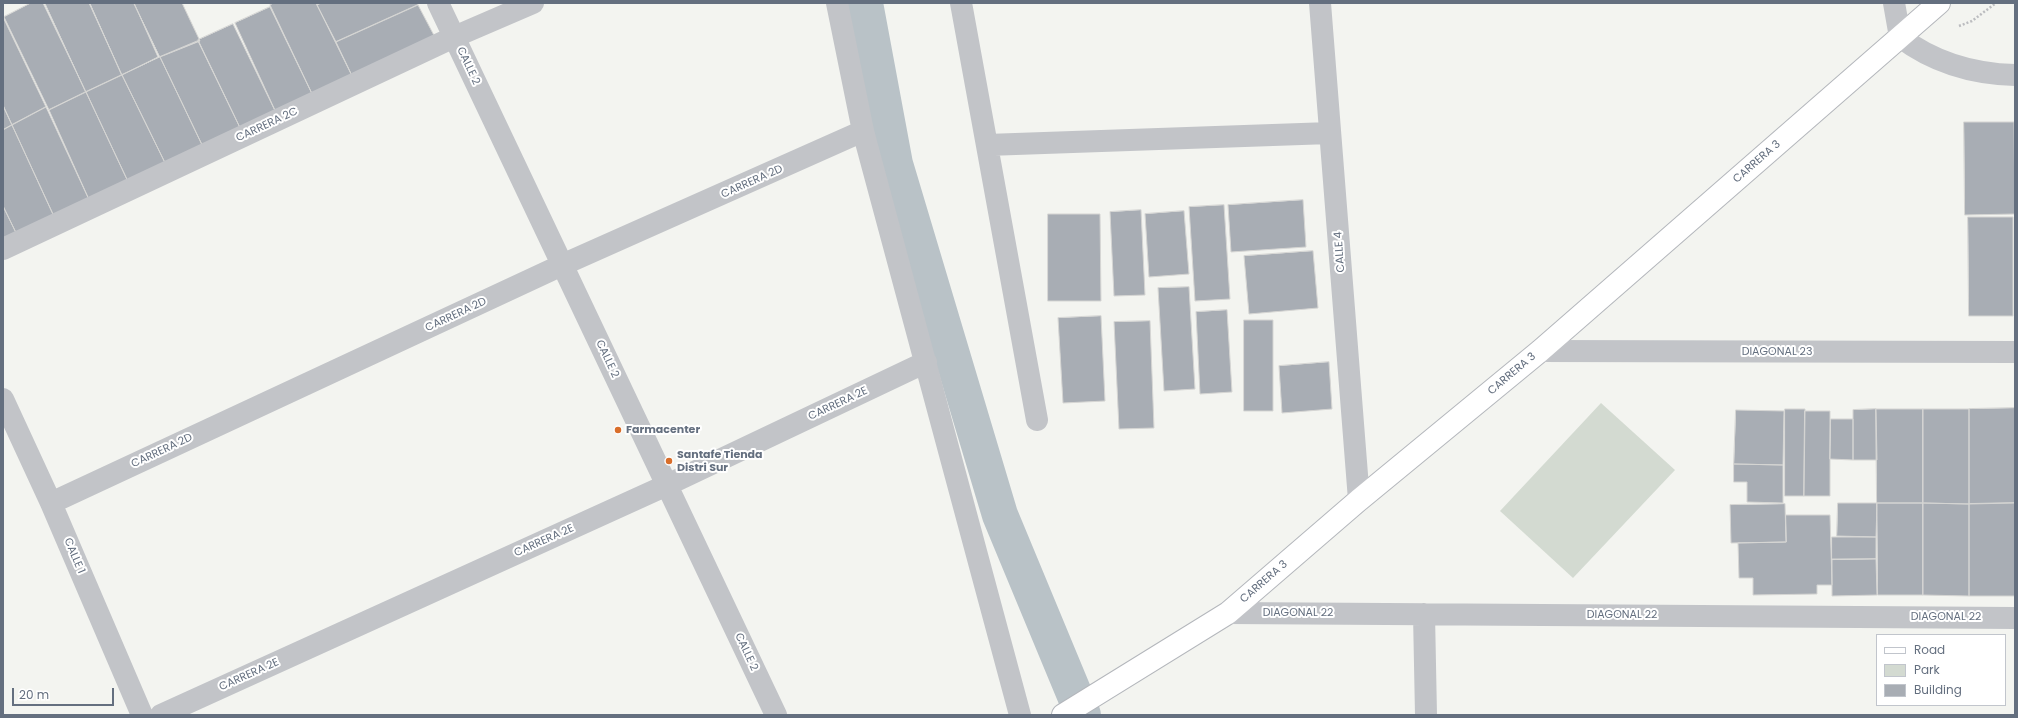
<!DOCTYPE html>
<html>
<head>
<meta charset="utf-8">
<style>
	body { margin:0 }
	#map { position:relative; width:2018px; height:718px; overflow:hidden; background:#f3f4f0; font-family:Poppins,sans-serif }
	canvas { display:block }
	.frame { position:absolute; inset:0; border:4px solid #646f7f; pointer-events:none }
	.legend { position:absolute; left:1876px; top:634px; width:130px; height:72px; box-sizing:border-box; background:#fff; border:1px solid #c1c5cc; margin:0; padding:5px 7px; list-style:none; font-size:12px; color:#646f7f }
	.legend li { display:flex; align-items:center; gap:8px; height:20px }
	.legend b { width:20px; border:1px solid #c1c5cc }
	.scale { position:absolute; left:12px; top:688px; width:102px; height:18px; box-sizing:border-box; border:2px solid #646f7f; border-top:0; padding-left:5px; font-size:12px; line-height:14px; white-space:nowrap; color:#646f7f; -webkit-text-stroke:3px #fff; paint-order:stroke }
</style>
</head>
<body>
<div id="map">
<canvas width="2018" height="718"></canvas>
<div class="frame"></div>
<ul class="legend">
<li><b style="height:5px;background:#fff"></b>Road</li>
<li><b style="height:11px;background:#d3dad1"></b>Park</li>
<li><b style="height:11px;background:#a8adb4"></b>Building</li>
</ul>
<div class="scale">20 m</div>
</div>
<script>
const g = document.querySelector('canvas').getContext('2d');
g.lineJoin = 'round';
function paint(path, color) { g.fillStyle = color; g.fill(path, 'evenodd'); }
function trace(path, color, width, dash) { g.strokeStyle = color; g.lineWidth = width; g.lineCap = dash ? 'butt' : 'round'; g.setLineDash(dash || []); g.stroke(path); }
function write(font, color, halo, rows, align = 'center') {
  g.font = font + ' Poppins,sans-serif'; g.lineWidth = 4; g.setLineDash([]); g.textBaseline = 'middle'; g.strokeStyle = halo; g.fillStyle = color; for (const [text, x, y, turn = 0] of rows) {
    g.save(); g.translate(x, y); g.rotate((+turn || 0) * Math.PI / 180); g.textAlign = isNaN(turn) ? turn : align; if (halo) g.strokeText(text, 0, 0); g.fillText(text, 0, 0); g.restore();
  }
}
paint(new Path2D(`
	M1601,403L1675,470L1573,578L1500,511Z`), '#d3dad1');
trace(new Path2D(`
	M865,3L895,164L1000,515L1083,715`), '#b9c2c7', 36);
const building = new Path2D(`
	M31,3H43L86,92L49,110L4,17Z
	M45,3H89L122,75L86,92Z
	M90,3H134L158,57L122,75Z
	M134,3H182L200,41L160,57Z
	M274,3H316L355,82L315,100L270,5Z
	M322,3H417L418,5L336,42L317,5Z
	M418,5L438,43L355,82L336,42Z
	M270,7L315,100L279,119L235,23Z
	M3,17L46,107L12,125L3,106Z
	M233,24L279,119L244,136L198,40Z
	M198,41L244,136L204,149L160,57Z
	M160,57L204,149L169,171L122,75Z
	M122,75L169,171L131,188L86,92Z
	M86,92L131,188L91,204L49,110Z
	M3,105L12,125L3,130Z
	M46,107L91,204L57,223L12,125Z
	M1964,122H2014L2015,214L1965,215Z
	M12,125L57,223L20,241L3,206V130Z
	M1303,200L1306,247L1231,252L1228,205Z
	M1224,205L1230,299L1195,301L1189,207Z
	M3,206L20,241L3,249Z
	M1141,210L1145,295L1114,296L1110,212Z
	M1184,211L1189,274L1149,277L1145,214Z
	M1048,214H1100L1101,301H1048Z
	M1968,217H2013V316H1969Z
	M1313,251L1318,308L1249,314L1244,256Z
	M1189,287L1195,389L1164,391L1158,288Z
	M1227,310L1232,392L1200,394L1196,312Z
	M1101,316L1105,401L1063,403L1058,318Z
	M1244,320H1273V411H1244Z
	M1150,321L1154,428L1119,429L1114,322Z
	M1329,362L1332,409L1282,413L1279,366Z
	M2015,408V503L1969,504V409Z
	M1785,409H1805L1804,496H1785Z
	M1876,409L1877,460H1853V410Z
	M1876,409H1923V503H1877Z
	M1923,409H1969V504L1923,503Z
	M1736,410L1784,411L1783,465L1734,464Z
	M1805,411H1830V496H1804Z
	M1831,419H1853V460L1830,459Z
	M1734,464L1783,465V503L1747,502V482H1734Z
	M1838,503H1877L1876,537L1837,536Z
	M1877,503H1923V595H1878Z
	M1923,503L1969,504V596L1923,595Z
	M2015,503V596H1969V504Z
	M1785,504L1786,542L1731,543L1730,505Z
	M1786,515H1830L1832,585H1817V594L1753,595V578H1739L1738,543L1786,542Z
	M1832,537H1876V559H1832Z
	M1876,559L1877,595L1832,596V560Z`);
paint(building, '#a8adb4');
trace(building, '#d5d5d3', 1);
const secondary = new Path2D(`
	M1063,715L1228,613L1359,500L1540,351L1939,3`);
trace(secondary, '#b4b7bc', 24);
trace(new Path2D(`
	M1959,26L1972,21L1996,3`), '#bbbcbf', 2.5, [2, 2]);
trace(new Path2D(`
	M438,3L776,715
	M837,3L863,131L1020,715
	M961,3L1037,420
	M1320,3L1359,500
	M1894,3L1900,37C1933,62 1973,74 2015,75
	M987,145L1330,133
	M3,249L454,37L533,3
	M1540,351L2015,352
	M3,399L51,503L142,715
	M51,503L562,265L863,131
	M1228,613L2015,618
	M1424,614L1426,715
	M161,715L667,485L926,362`), '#c2c4c8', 22);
trace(secondary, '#fff', 22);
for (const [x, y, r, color] of [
	[618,430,4,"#d96e2a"],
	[669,461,4,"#d96e2a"]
]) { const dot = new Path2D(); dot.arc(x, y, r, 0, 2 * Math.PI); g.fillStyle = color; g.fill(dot); trace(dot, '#fff', 1.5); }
write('11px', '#646f7f', '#fff', [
	["CALLE 2",468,66,65],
	["CARRERA 2C",267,125,-25],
	["CARRERA 3",1757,162,-41],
	["CARRERA 2D",752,182,-24],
	["CALLE 4",1340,252,-94],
	["CARRERA 2D",456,315,-25],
	["DIAGONAL 23",1777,352],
	["CALLE 2",607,359,65],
	["CARRERA 3",1512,374,-40],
	["CARRERA 2E",838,404,-25],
	["CARRERA 2D",162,451,-25],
	["CARRERA 2E",544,541,-24],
	["CALLE 1",74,556,67],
	["CARRERA 3",1264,582,-41],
	["DIAGONAL 22",1298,613],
	["DIAGONAL 22",1622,615],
	["DIAGONAL 22",1946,617],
	["CALLE 2",746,652,65],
	["CARRERA 2E",249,675,-24]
]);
write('bold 11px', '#646f7f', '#fff', [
	["Farmacenter",626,430],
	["Santafe Tienda",677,455],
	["Distri Sur",677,468]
], 'left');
</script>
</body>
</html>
